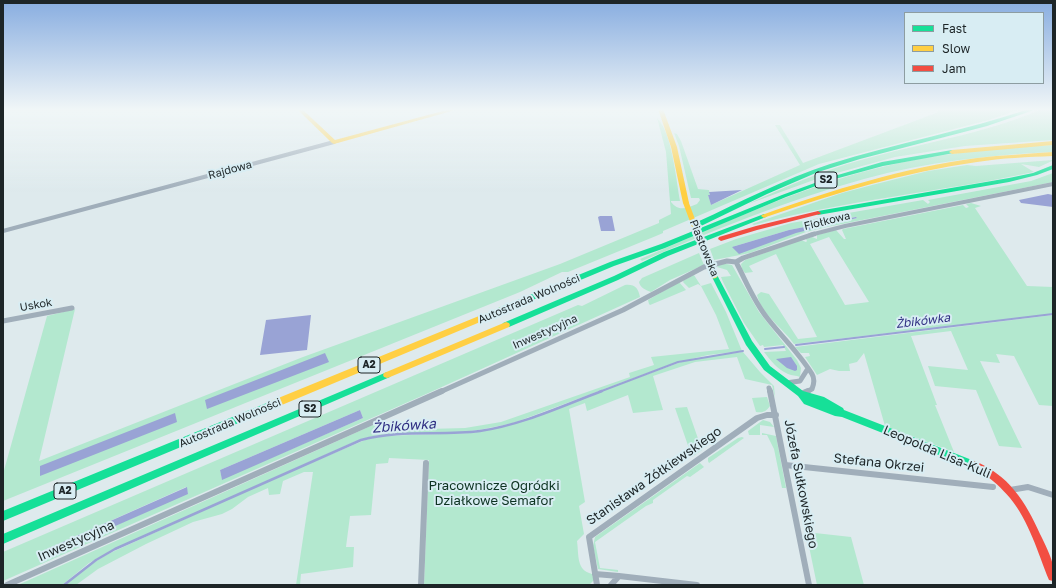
<!DOCTYPE html>
<html>
<head>
<meta charset="utf-8">
<style>
	body { margin:0 }
	#map { position:relative; width:1056px; height:588px; overflow:hidden; background:#deeaed; font-family:"Golos Text",sans-serif }
	canvas { display:block }
	.frame { position:absolute; inset:0; border:4px solid #1d2527; pointer-events:none }
	.legend { position:absolute; left:904px; top:12px; width:140px; height:72px; box-sizing:border-box; background:#d8edf3; border:1px solid #8d9da1; margin:0; padding:5px 7px; list-style:none; font-size:12px; color:#1d2527 }
	.legend li { display:flex; align-items:center; gap:8px; height:20px }
	.legend b { width:20px; border:1px solid #8d9da1 }
</style>
</head>
<body>
<div id="map">
<canvas width="1056" height="588"></canvas>
<div class="frame"></div>
<ul class="legend">
<li><b style="height:5px;background:#16e098"></b>Fast</li>
<li><b style="height:5px;background:#ffcf43"></b>Slow</li>
<li><b style="height:5px;background:#f24e42"></b>Jam</li>
</ul>
</div>
<script>
const g = document.querySelector('canvas').getContext('2d');
g.lineJoin = 'round';
function paint(path, color) { g.fillStyle = color; g.fill(path, 'evenodd'); }
function trace(path, color, width, dash) { g.strokeStyle = color; g.lineWidth = width; g.lineCap = dash ? 'butt' : 'round'; g.setLineDash(dash || []); g.stroke(path); }
function write(font, color, halo, rows, align = 'center') {
  g.font = font + ' "Golos Text",sans-serif'; g.lineWidth = 4; g.setLineDash([]); g.textBaseline = 'middle'; g.strokeStyle = halo; g.fillStyle = color; for (const [text, x, y, turn = 0] of rows) {
    g.save(); g.translate(x, y); g.rotate((+turn || 0) * Math.PI / 180); g.textAlign = isNaN(turn) ? turn : align; if (halo) g.strokeText(text, 0, 0); g.fillText(text, 0, 0); g.restore();
  }
}
paint(new Path2D(`
	M939,109H1021L989,120L819,164L663,231V233L656,236L568,272H562L520,292L3,501V474L47,316L75,309L39,461L303,357L560,264L659,223V220L671,214L666,152L657,118C672,132 676,179 680,201H671V202C679,212 687,208 697,204L700,200L699,198H691L679,146L674,133L677,134L681,141L698,189L709,190L710,195H708L711,205L800,165L775,125H780L803,163L936,113Z
	M1042,109H1053V140L965,146L895,157L822,177L748,204C785,187 821,171 861,160C921,143 984,134 1042,109Z
	M1053,145V152C989,155 926,162 864,179C788,200 714,230 642,261L640,259C716,227 793,190 874,169C932,154 992,148 1053,145Z
	M1053,160L1052,161L1039,167L1021,164L1034,172C941,192 845,200 754,225L752,224L842,193L876,184L928,171L967,165L976,166Z
	M1053,173V182L827,227L806,232L750,253L714,260L710,249L736,239L791,223L923,200L928,204L930,202L928,200L1031,181ZM856,217L857,218L732,247L789,230Z
	M971,203L981,206L975,208L1027,286L1053,287V314L794,344C783,328 762,315 757,295L761,292L769,294L798,339L817,337L776,254L749,266L753,272L745,273L742,269L741,264L745,260L801,240L806,242L807,241L806,239L812,237L817,239V235L836,230L844,239H846L842,230L843,229L963,205L966,208L969,207L966,204ZM829,237L869,302L845,305L810,244Z
	M699,253L704,265L670,280L651,292C646,290 640,288 639,282L642,278Z
	M721,263L732,265L759,312L797,360L801,368L800,377C796,375 792,376 788,374C777,369 771,361 764,352L786,351L783,345L764,347L763,345L760,346L744,323L723,282L721,277L731,276L727,270L717,267Z
	M694,275L701,286L711,283L726,312L742,351L708,355L674,363L516,422C493,428 470,432 446,433C415,434 383,430 354,442L112,550L89,563L62,585H18L384,420L387,427L427,429L465,428L501,422L630,377L629,373L654,365L651,357L729,349L716,315L701,286L698,284L689,288L683,282L684,280Z
	M679,282L686,290L650,305L649,304L648,300Z
	M625,285C635,284 638,288 640,297L433,391L3,581V552L578,305L582,306ZM360,410L363,418L222,479L220,470ZM186,487L188,493L45,557V550Z
	M1053,315V406L1039,405L1014,356L996,354L1000,363L980,361L1022,448L999,446L976,390L935,386L928,366L968,370L951,331L911,336L937,405H935L954,452L885,426L864,353L857,362L849,364L850,371H839L830,369L817,375L805,357L810,356L809,353H801L795,347Z
	M743,352L760,372L774,386L775,398L772,385L745,379L737,357L695,362L653,376L663,410L633,413L628,395L587,411L585,403L569,409L585,502L579,506L584,534L577,541C579,555 576,570 592,574L594,580L589,585H424L429,460L389,458L388,463L376,464L371,515L350,516L346,547H354L353,567L301,574L300,585H296L313,472H304L283,481L280,494L269,495L268,488L248,497L232,509L222,514L193,522L146,544L98,569L76,585H65L88,566L108,554L266,482L365,440L381,436L471,433L504,427L681,362L704,357Z
	M767,397L770,406C766,412 762,413 756,412L752,398Z
	M687,407L702,450L692,457L675,408Z
	M763,420L770,422L774,427L760,425V435H749L748,431Z
	M762,433L776,436L786,488H782L774,449L767,435H762Z
	M742,437L744,438L709,463L708,461V458L738,438Z
	M700,463L704,467L690,477L687,476L653,500V503L646,506L595,542L600,568L618,570V572L598,569L593,546L595,537Z
	M806,532L851,537L864,585H817Z`), '#b3e8cf');
paint(new Path2D(`
	M742,190L711,205L708,195H710L709,192Z
	M1048,194L1053,195V207L1021,203L1019,200Z
	M600,216H612L615,231H601L598,217Z
	M856,217L857,218L796,233L739,254L732,247L789,230Z
	M311,315L307,350L260,355L266,320Z
	M325,353L329,362L207,409L205,400Z
	M791,357L797,366V370L795,371L787,368L776,359Z
	M360,410L363,418L222,480L220,470Z
	M175,413L177,422L40,476V466Z
	M187,487L188,494L45,557V550Z`), '#99a3d5');
trace(new Path2D(`
	M796,345L1053,314
	M765,349L784,347
	M599,392L678,362L743,351`), '#99a3d5', 2);
trace(new Path2D(`
	M64,585L96,560L115,549L361,440C400,429 440,436 480,431C522,425 562,406 602,391`), '#99a3d5', 2.5);
trace(new Path2D(`
	M3,231L334,142
	M810,235L845,226L1053,184`), '#a0aeba', 4);
trace(new Path2D(`
	M736,262L743,258L814,234
	M736,262C746,281 754,302 768,319C782,337 800,354 812,374C815,379 814,384 812,389L806,392
	M3,321L72,308
	M786,383L800,381L807,370
	M769,388L770,392
	M440,392L623,310L704,267L727,261L736,262`), '#a0aeba', 5);
trace(new Path2D(`
	M770,391L809,585
	M801,394L808,391
	M785,465L993,487
	M1010,490L1028,487L1053,495
	M595,574L619,576
	M7,585L442,391
	M421,585L426,463
	M597,585L589,537L757,418L767,415H776
	M611,585L619,576L697,585`), '#a0aeba', 6);
paint(new Path2D(`
	M1029,109H1037L987,126L860,159L818,172L767,194L701,226H699L696,224L697,222C741,202 784,179 830,164C896,143 964,131 1029,109Z
	M952,150L955,152L954,153L883,166L835,179L786,197L665,248L614,266L504,312H498L497,310L498,308L610,262L661,244L782,195L831,177L882,162Z
	M1053,165V169L1037,175L1009,182L818,215L815,213L818,211L1009,178L1033,173Z
	M764,214L767,216L766,217L668,256L618,280L509,327H503L502,325L503,323L614,276L664,252Z
	M712,273H716L752,341L770,366L803,391L824,397L843,408L844,410L977,462L978,465L977,468L974,469L842,417L835,416L804,404L798,396L764,370L746,345L711,275Z
	M387,372L390,373L391,375L390,377L3,544V534Z
	M274,400L277,401L278,404L277,407L3,521V511Z`), '#16e098');
paint(new Path2D(`
	M297,109H302L335,140L450,109H459L334,144L332,143Z
	M658,109H663L677,147L689,203L688,204H684L683,203L671,147Z
	M1053,141V145L952,154L949,152L952,150Z
	M1053,152V156C1028,157 1002,158 977,162C905,172 835,193 766,217L764,218L761,216L762,215C832,190 903,168 977,158C1002,155 1028,154 1053,152Z
	M501,307L504,308L505,310L504,312L277,407L274,408L271,407L270,404L271,401Z
	M506,322L509,323L510,325L509,327L390,377L387,378L384,377L383,375L384,373Z`), '#ffcf43');
paint(new Path2D(`
	M818,211L821,213L820,214L757,230L721,241L718,239L719,237L756,226Z
	M974,461C1008,474 1026,502 1040,534C1044,542 1052,558 1053,566C1054,570 1053,576 1053,581L1049,580C1038,553 1029,521 1010,498C1002,489 993,479 982,474C977,471 972,470 970,465L971,462Z`), '#f24e42');
trace(new Path2D(`
	M686,203L698,235`), '#ffcf43', 5.5);
trace(new Path2D(`
	M698,234L714,275`), '#ffcf43', 7);
const sky = g.createLinearGradient(0, 0, 0, 192);
sky.addColorStop(0, '#88ade0');
sky.addColorStop(0.57, '#f0f6f7');
sky.addColorStop(1, '#f0f6f700');
g.fillStyle = sky;
g.fillRect(0, 0, 1056, 192);
for (const [x, y, w] of [
	[826,180,22],
	[369,365,22],
	[310,409,22],
	[65,491,22]
]) { const box = new Path2D(); box.roundRect(x - w / 2, y - 8, w, 16, 3); g.fillStyle = '#d8edf3'; g.fill(box); trace(box, '#1d2527', 1); }
write('bold 10px', '#1d2527', null, [
	["S2",826,180],
	["A2",369,365],
	["S2",310,409],
	["A2",65,491]
]);
write('11px', '#1d2527', '#d8edf3', [
	["Rajdowa",230,170,-15],
	["Fiołkowa",827,221,-14],
	["Piastowska",704,248,68],
	["Autostrada Wolności",529,299,-23],
	["Uskok",36,305,-10],
	["Inwestycyjna",545,332,-24],
	["Autostrada Wolności",230,423,-23]
]);
write('italic 12px', '#302f83', '#d8edf3', [
	["Żbikówka",923,321,-7]
]);
write('13px', '#1d2527', '#d8edf3', [
	["Leopolda Lisa-Kuli",937,452,23],
	["Stefana Okrzei",879,463,6],
	["Stanisława Żółkiewskiego",654,476,-35],
	["Józefa Sułkowskiego",801,484,79],
	["Inwestycyjna",76,541,-24]
]);
write('13px', '#0d3321', '#d8edf3', [
	["Pracownicze Ogródki",494,486],
	["Działkowe Semafor",494,501]
]);
write('italic 14px', '#302f83', '#d8edf3', [
	["Żbikówka",404,426,-4]
]);
</script>
</body>
</html>
